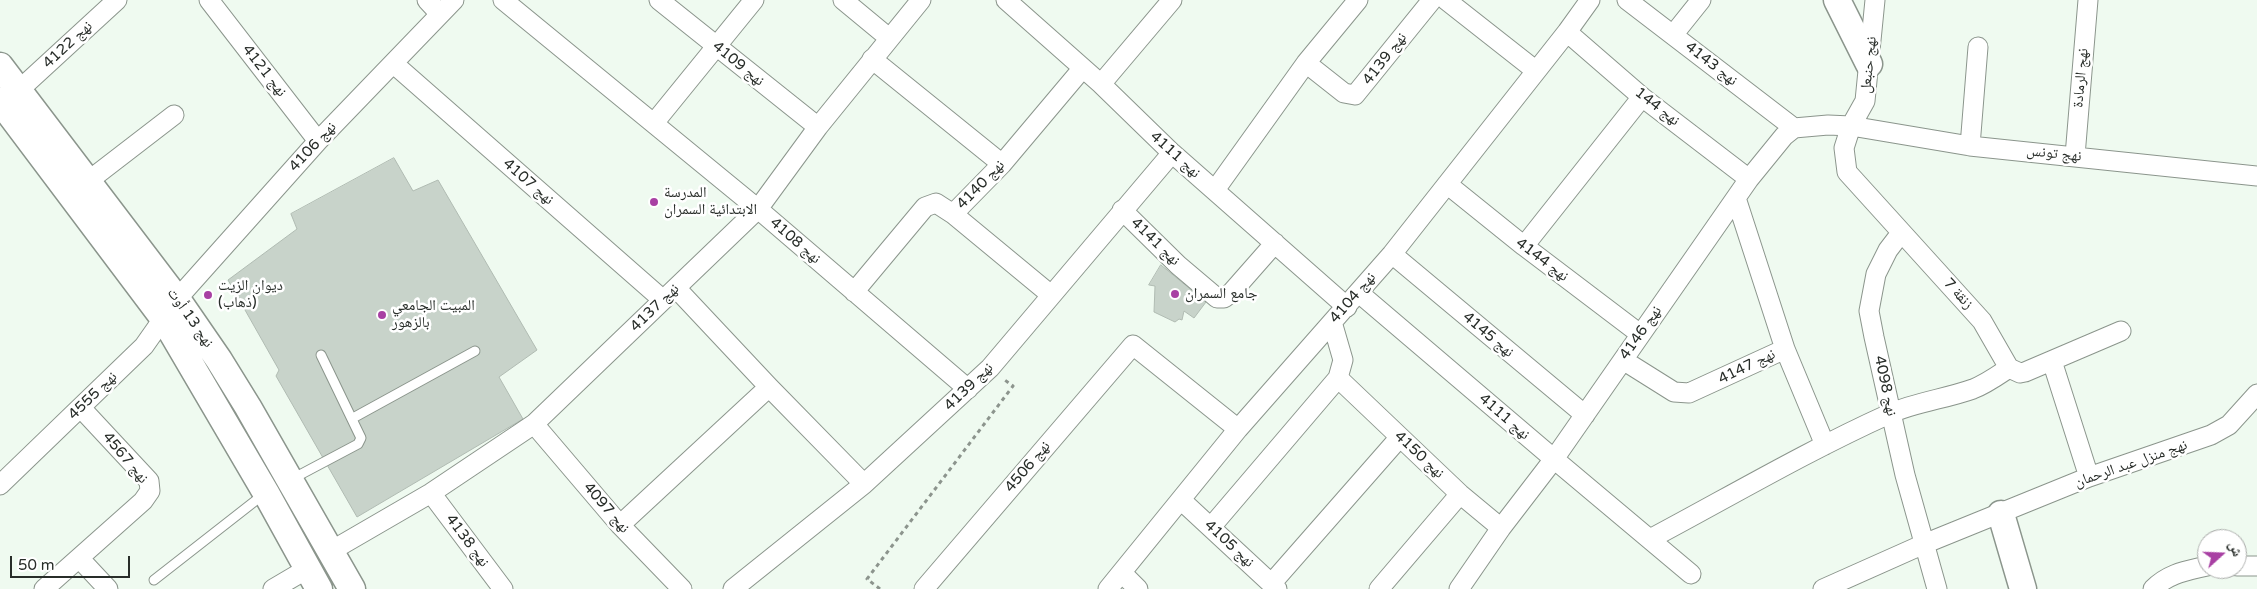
<!DOCTYPE html>
<html>
<head>
<meta charset="utf-8">
<style>
	body { margin:0 }
	#map { position:relative; width:2257px; height:589px; overflow:hidden; background:#effaf0; font-family:"Varela Round","Noto Naskh Arabic",sans-serif }
	canvas { display:block }
	.north { position:absolute; left:2197px; top:529px; width:50px; height:50px; box-sizing:border-box; background:#fff; border:1px solid #a9aba9; border-radius:50%; rotate:70deg; font-size:14px; font-weight:700; line-height:20px; text-align:center; color:#282d29 }
	.north::after { content:''; display:block; margin:auto; width:18px; height:22px; background:#a840a3; clip-path:polygon(50% 0,100% 100%,50% 72%,0 100%) }
	.scale { position:absolute; left:10px; top:556px; width:120px; height:22px; box-sizing:border-box; border:2px solid #282d29; border-top:0; padding-left:6px; font-size:15px; line-height:18px; white-space:nowrap; color:#282d29; -webkit-text-stroke:4px #fff; paint-order:stroke }
</style>
</head>
<body>
<div id="map">
<canvas width="2257" height="589"></canvas>
<div class="north">ش</div>
<div class="scale">50 m</div>
</div>
<script>
const g = document.querySelector('canvas').getContext('2d');
g.lineJoin = 'round';
function paint(path, color) { g.fillStyle = color; g.fill(path, 'evenodd'); }
function trace(path, color, width, dash) { g.strokeStyle = color; g.lineWidth = width; g.lineCap = dash ? 'butt' : 'round'; g.setLineDash(dash || []); g.stroke(path); }
function write(font, color, halo, rows, align = 'center') {
  g.font = font + ' "Varela Round","Noto Naskh Arabic",sans-serif'; g.lineWidth = 5; g.setLineDash([]); g.textBaseline = 'middle'; g.strokeStyle = halo; g.fillStyle = color; for (const [text, x, y, turn = 0] of rows) {
    g.save(); g.translate(x, y); g.rotate((+turn || 0) * Math.PI / 180); g.textAlign = isNaN(turn) ? turn : align; if (halo) g.strokeText(text, 0, 0); g.fillText(text, 0, 0); g.restore();
  }
}
const building = new Path2D(`
	M394,158L413,191L438,180L537,350L499,377L523,419L357,517L276,376L279,370L228,280L297,229L291,214Z
	M1161,265L1206,302L1194,318L1184,311L1182,320L1179,319L1175,322L1154,312L1155,286L1149,285Z`);
paint(building, '#c8d3ca');
trace(building, '#b0bbb2', 1);
const lane = new Path2D(`
	M353,418L475,351
	M292,479L358,444L361,438L321,355
	M154,580L264,494`);
const street = new Path2D(`
	M209,0L318,141
	M427,0L440,14
	M503,0L758,209L968,389
	M659,0L818,127
	M843,0L889,38
	M1006,0L1101,84L1172,153L1347,307
	M1446,0L1535,70
	M1627,0L1794,128
	M1875,0L1865,101L1851,126L1844,148L1847,172L1982,321L2009,368L2020,373L2025,372L2121,331
	M1567,32L1642,97L1749,179
	M1673,35L1701,0
	M872,59L1002,164
	M1306,63L1344,93L1355,95L1432,0
	M394,64L663,300
	M1101,84L1172,0
	M18,91L117,0
	M654,123L754,0
	M1970,146L1978,47
	M2075,156L2088,0
	M87,182L174,115
	M1447,184L1524,246L1640,334
	M1215,190L1306,63L1358,0
	M1122,210L1178,265L1217,298H1224L1231,293L1275,243
	M953,214L1051,295
	M1901,233L1888,250L1876,274L1869,311L1874,337L1905,475L1937,589
	M1524,246L1642,97
	M1392,254L1585,415
	M676,288L769,387L864,484
	M854,292L925,207L936,203L953,214L1002,164L1082,69
	M1359,293L1554,459L1691,574
	M1785,349L1825,445
	M1623,360L1674,392L1689,393L1785,349L1736,198
	M2052,361L2089,477
	M1338,378L1460,494L1501,528
	M534,424L620,525L682,589
	M0,485L144,346L177,299L318,141L454,0
	M431,493L503,589
	M1181,500L1277,589
	M620,525L769,387
	M1211,527L1338,378L1343,360L1332,322
	M1650,539C1729,497 1807,451 1889,414C1916,402 1945,399 1973,389C1986,384 1997,376 2009,368
	M331,551L431,493L534,424L758,209L818,127L921,0
	M79,558L108,589
	M2237,566H2257
	M1122,573L1138,589
	M1271,584L1400,437
	M44,589L143,501L150,491L149,481L81,408
	M273,589L307,569
	M733,589L864,484L990,368L1172,153
	M924,589L1133,345L1238,429
	M1108,589L1238,429L1392,254L1567,32L1590,0
	M1379,589L1460,494
	M1459,589L1501,528L1554,459L1749,179L1784,136L1794,128L1828,125L1851,126L1970,146L2257,176
	M1823,589L1924,544L2089,477L2211,435L2229,425L2257,394
	M2153,589C2169,573 2186,571 2207,566`);
const secondary = new Path2D(`
	M1837,0L1869,64
	M0,66L177,299L219,360L248,407L352,589
	M0,101L164,319L266,493L319,589
	M2001,514L2023,589`);
trace(lane, '#8b958c', 11);
trace(street, '#8b958c', 21);
trace(secondary, '#8b958c', 29);
trace(new Path2D(`
	M880,589L867,579L1013,386L1002,378`), '#8c948d', 3, [4, 4]);
trace(lane, '#fff', 9);
trace(street, '#fff', 19);
trace(secondary, '#fff', 26);
for (const [x, y, r, color] of [
	[654,202,5,"#a840a3"],
	[1175,294,5,"#a840a3"],
	[208,295,5,"#a840a3"],
	[382,315,5,"#a840a3"]
]) { const dot = new Path2D(); dot.arc(x, y, r, 0, 2 * Math.PI); g.fillStyle = color; g.fill(dot); trace(dot, '#fff', 2); }
write('15px', '#282d29', '#fff', [
	["نهج 4122",68,45,-43],
	["نهج 4139",1385,59,-52],
	["نهج 4109",738,64,39],
	["نهج 4143",1711,64,38],
	["نهج حنبعل",1869,65,-84],
	["نهج 4121",264,71,52],
	["نهج الرمادة",2081,78,-85],
	["نهج 144",1657,107,38],
	["نهج 4106",313,147,-47],
	["نهج تونس",2054,154,6],
	["نهج 4111",1175,155,42],
	["نهج 4107",528,182,41],
	["نهج 4140",981,185,-46],
	["نهج 4108",795,241,41],
	["نهج 4141",1155,242,44],
	["نهج 4144",1542,260,37],
	["زنقة 7",1958,294,47],
	["نهج 4104",1353,298,-49],
	["نهج 4137",655,308,-44],
	["نهج 13 أوت",190,318,55],
	["نهج 4146",1641,333,-55],
	["نهج 4145",1488,335,40],
	["نهج 4147",1747,367,-26],
	["نهج 4098",1885,386,78],
	["نهج 4139",969,387,-44],
	["نهج 4555",93,396,-44],
	["نهج 4111",1504,417,41],
	["نهج 4150",1419,455,43],
	["نهج 4567",125,458,50],
	["نهج منزل عبد الرحمان",2131,464,-19],
	["نهج 4506",1028,467,-50],
	["نهج 4097",606,508,49],
	["نهج 4138",467,541,53],
	["نهج 4105",1229,544,43]
]);
write('15px', '#282d29', '#fff', [
	["المدرسة",664,193],
	["الابتدائية السمران",664,210],
	["ديوان الزيت",218,286],
	["(ذهاب)",218,303],
	["جامع السمران",1185,294],
	["المبيت الجامعي",392,306],
	["بالزهور",392,323]
], 'left');
</script>
</body>
</html>
